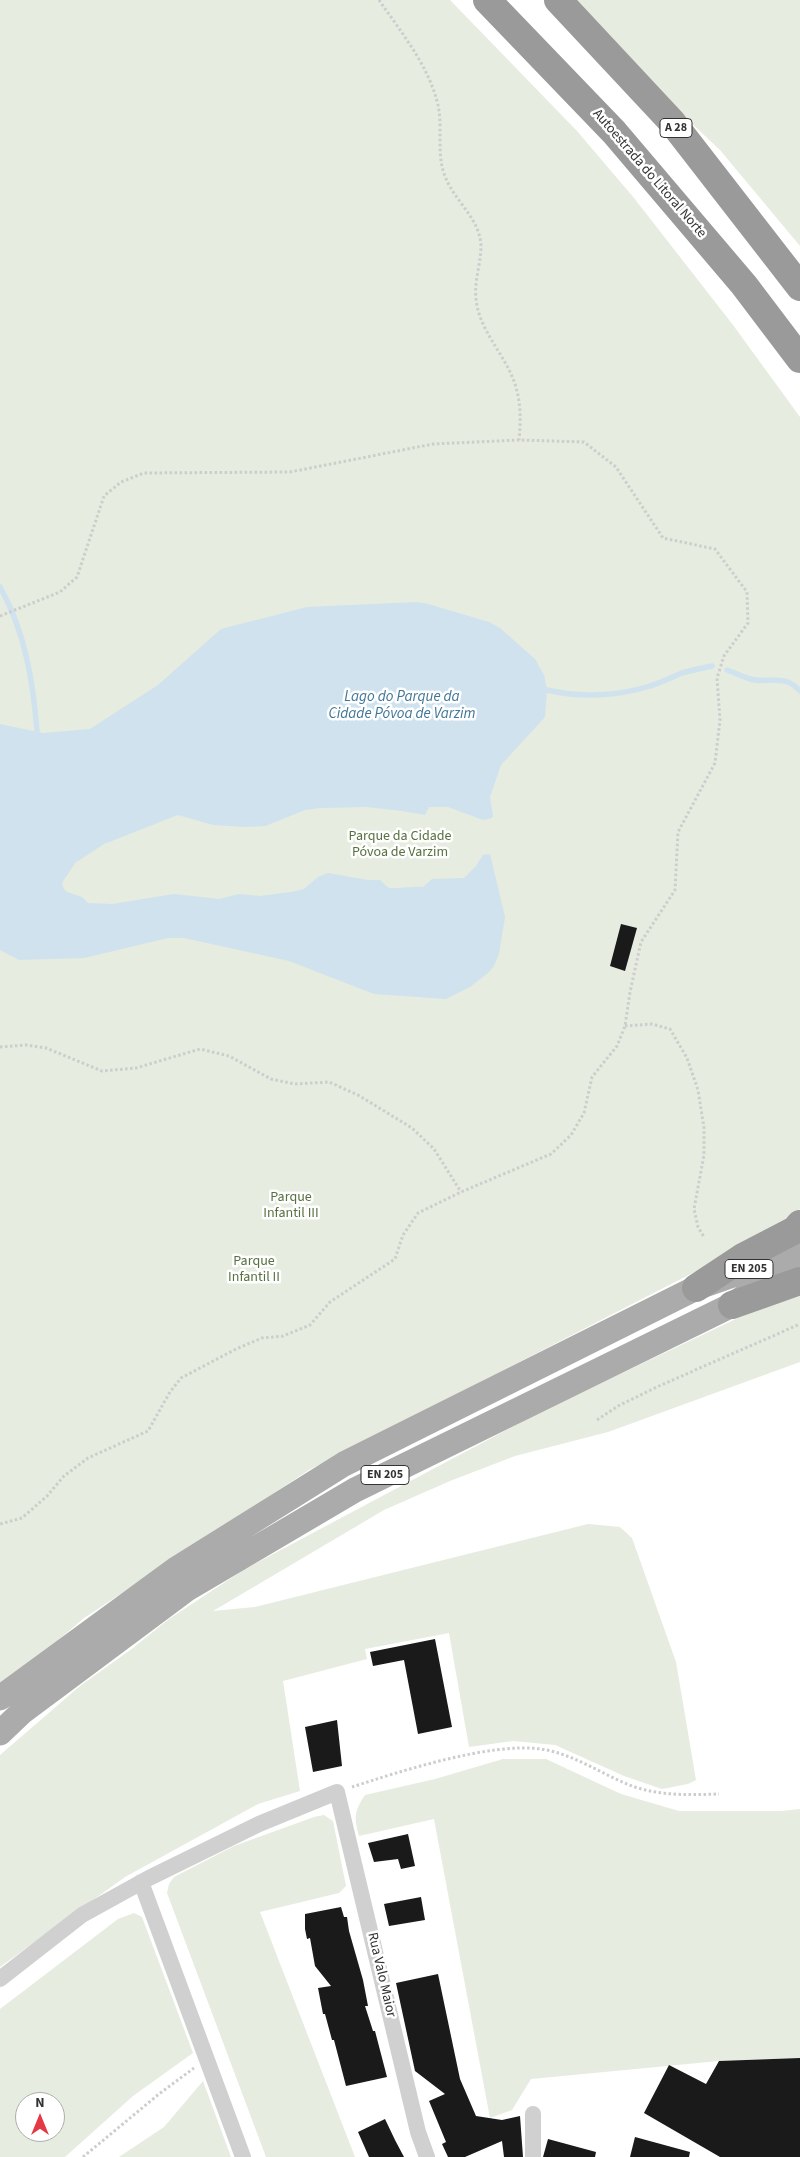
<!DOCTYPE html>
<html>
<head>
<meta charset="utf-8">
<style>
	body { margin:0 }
	#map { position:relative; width:800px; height:2157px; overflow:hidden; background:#fff; font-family:"Source Sans 3",sans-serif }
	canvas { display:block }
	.north { position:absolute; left:15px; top:2092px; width:50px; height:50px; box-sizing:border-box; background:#fff; border:1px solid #adadad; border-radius:50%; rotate:0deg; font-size:14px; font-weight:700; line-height:20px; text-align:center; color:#333 }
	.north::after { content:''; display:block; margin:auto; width:18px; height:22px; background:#e63946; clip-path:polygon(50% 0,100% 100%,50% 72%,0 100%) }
</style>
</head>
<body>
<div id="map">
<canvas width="800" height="2157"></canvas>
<div class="north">N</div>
</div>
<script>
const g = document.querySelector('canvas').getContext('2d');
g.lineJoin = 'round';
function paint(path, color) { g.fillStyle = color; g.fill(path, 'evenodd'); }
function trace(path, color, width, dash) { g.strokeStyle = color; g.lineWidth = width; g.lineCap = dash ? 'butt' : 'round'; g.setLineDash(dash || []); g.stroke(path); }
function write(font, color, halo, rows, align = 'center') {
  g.font = font + ' "Source Sans 3",sans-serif'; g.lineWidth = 5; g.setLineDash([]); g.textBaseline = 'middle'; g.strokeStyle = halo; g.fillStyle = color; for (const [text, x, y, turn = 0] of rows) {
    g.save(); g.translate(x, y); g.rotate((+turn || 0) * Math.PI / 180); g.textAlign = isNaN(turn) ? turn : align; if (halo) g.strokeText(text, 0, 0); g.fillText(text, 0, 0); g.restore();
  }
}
paint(new Path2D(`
	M0,0H450L577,131L634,198L733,325L800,417V1209L790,1223L309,1470L84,1618L0,1690Z
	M560,0H800V246L720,150Z
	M800,1294V1362L608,1432L515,1456L450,1481L384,1510L213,1611L255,1607L588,1524L620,1527L632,1538L676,1662L696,1780L688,1784L662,1789L624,1776L555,1745L513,1741L469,1747L449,1633L365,1649L367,1659L283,1681L300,1791L258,1804L125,1877L0,1967V1755L80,1686L133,1648L169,1619L245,1569L544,1410L738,1318Z
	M503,1759H546L621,1794L679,1811H782L800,1809V2058L719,2061L531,2079L512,2110L490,2118L434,1819L359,1836C354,1818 354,1811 365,1795L435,1779Z
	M324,1815L333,1821L346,1886L339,1893L260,1912L355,2157H266L167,1893L169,1884L174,1877L234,1846L314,1817Z
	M134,1913L142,1917L193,2053L133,2096L65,2157H0V2009L118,1919ZM25,2102H55V2132H25Z
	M203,2081L231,2157H119L164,2127Z`), '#e6ecdf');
paint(new Path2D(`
	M417,602L428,604L489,622L500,628L535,659L544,675L547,690L545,717L501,765L490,797L493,816L492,818L483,820L448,807H429L425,815L402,811L367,807L320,808L305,810L265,826L246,827L213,825L178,815L104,844L75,863L62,883L64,889L67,892L82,897L88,903L112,904L174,894L219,899L239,894L260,896L291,892L304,889L318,877L328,873L368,880H380C384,883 386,887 390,888C392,889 417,886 423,887L432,879L464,878L476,866L483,855L490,854L505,917L499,954L494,966L488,973L470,987L446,999L374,994L289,961L184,938H168L84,958L19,960L0,950V724L43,733L90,729L158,685L221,629L307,607Z`), '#cfe2ee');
trace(new Path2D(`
	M0,587C25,631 33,681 37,731
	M727,670C735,673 743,677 750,679C769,684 784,673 800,691
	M547,690C580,698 618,696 650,686C661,683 672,677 682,673C692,670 702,668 712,666`), '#cfe2ee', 5.5);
paint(new Path2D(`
	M621,924L637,928L625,971L610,966Z
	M435,1639L452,1727L418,1734L404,1660L373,1666L370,1652Z
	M337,1720L342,1766L313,1772L305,1727Z
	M408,1834L415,1866L401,1869L398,1859L374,1862L368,1843Z
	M421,1897L425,1920L389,1926L384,1904Z
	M341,1907L344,1917H347L349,1931L363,1980L368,2006H365L373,2031H375L387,2077L346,2086L334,2040H332L325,2014H323L318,1988L331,1986L315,1966L310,1938L307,1939L305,1929V1914Z
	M438,1974L460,2079L476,2116L502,2120L520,2116L523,2157H504L502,2141L465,2157H448L442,2144L446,2142L429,2101L445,2094L415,2071L396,1983Z
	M800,2058V2157H720L644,2113L669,2065L706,2084L719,2061Z
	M385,2119L395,2140L404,2157H369L358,2132Z
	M635,2137L690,2152L689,2157H630Z
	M548,2139L596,2152L595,2157H543Z`), '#1a1a1a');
trace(new Path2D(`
	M379,0C401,32 429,66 438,105C443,128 436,154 445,176C454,201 480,218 481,246C481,263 474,281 476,299C479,330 503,352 514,381C521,401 521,419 519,440
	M0,616L60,592L77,577L104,496L121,482L144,473L290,472L433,444L519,440L584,442L616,467L663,538L715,549L747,592L748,623L724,656L717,678L720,720L715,763L678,832L675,890L641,942L630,992L625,1026L617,1046L592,1077L584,1113L571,1135L551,1154L461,1192L418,1213L403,1235L395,1259L330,1302L310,1325L283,1336L262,1338L236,1349L181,1378L170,1392L148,1431L88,1458L64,1476L47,1496L22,1518L0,1524
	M625,1026L652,1024L670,1029L687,1058L698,1090L704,1128V1155L694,1209L698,1227L704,1237
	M0,1047L26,1045L46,1048L102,1071L136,1068L200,1049L229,1056L271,1079L295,1084L329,1082L358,1095L412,1128L434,1149L461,1192
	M597,1420L618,1406L659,1386L800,1324
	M352,1787C401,1771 491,1742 541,1749C574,1754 601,1774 632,1786C660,1796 690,1795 719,1794
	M83,2157L159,2094L194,2068`), '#cdcdcd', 3, [2.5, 2.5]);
trace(new Path2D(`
	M141,1882L243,2157
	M0,1979L82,1915L149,1878L259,1824L337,1792L418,2132L427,2157
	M533,2157V2114`), '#d0d0d0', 16);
trace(new Path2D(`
	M0,1698L176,1569L344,1464L696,1288L750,1269L800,1244
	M0,1733L22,1712L187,1589L355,1490L732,1305L776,1276L800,1264`), '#ababab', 25);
trace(new Path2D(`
	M487,0L614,132L744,285L800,359
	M558,0L672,122L800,287
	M696,1288L743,1257L795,1230L800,1224
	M732,1305L800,1281`), '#9a9a9a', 28);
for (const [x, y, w] of [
	[676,128,32],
	[749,1269,48],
	[385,1475,48]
]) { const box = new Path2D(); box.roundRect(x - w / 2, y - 9.5, w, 19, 4); g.fillStyle = '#fff'; g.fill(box); trace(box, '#333', 1); }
write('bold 12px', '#333', null, [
	["A 28",676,128],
	["EN 205",749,1269],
	["EN 205",385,1475]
]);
write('14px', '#333', '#fff', [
	["Autoestrada do Litoral Norte",649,174,49],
	["Rua Valo Maior",381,1975,77]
]);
write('14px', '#56703f', '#fff', [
	["Parque da Cidade",400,837],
	["Póvoa de Varzim",400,853],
	["Parque",291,1198],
	["Infantil III",291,1214],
	["Parque",254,1262],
	["Infantil II",254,1278]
]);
write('italic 15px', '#3f7597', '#fff', [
	["Lago do Parque da",402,698],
	["Cidade Póvoa de Varzim",402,715]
]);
</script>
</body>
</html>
